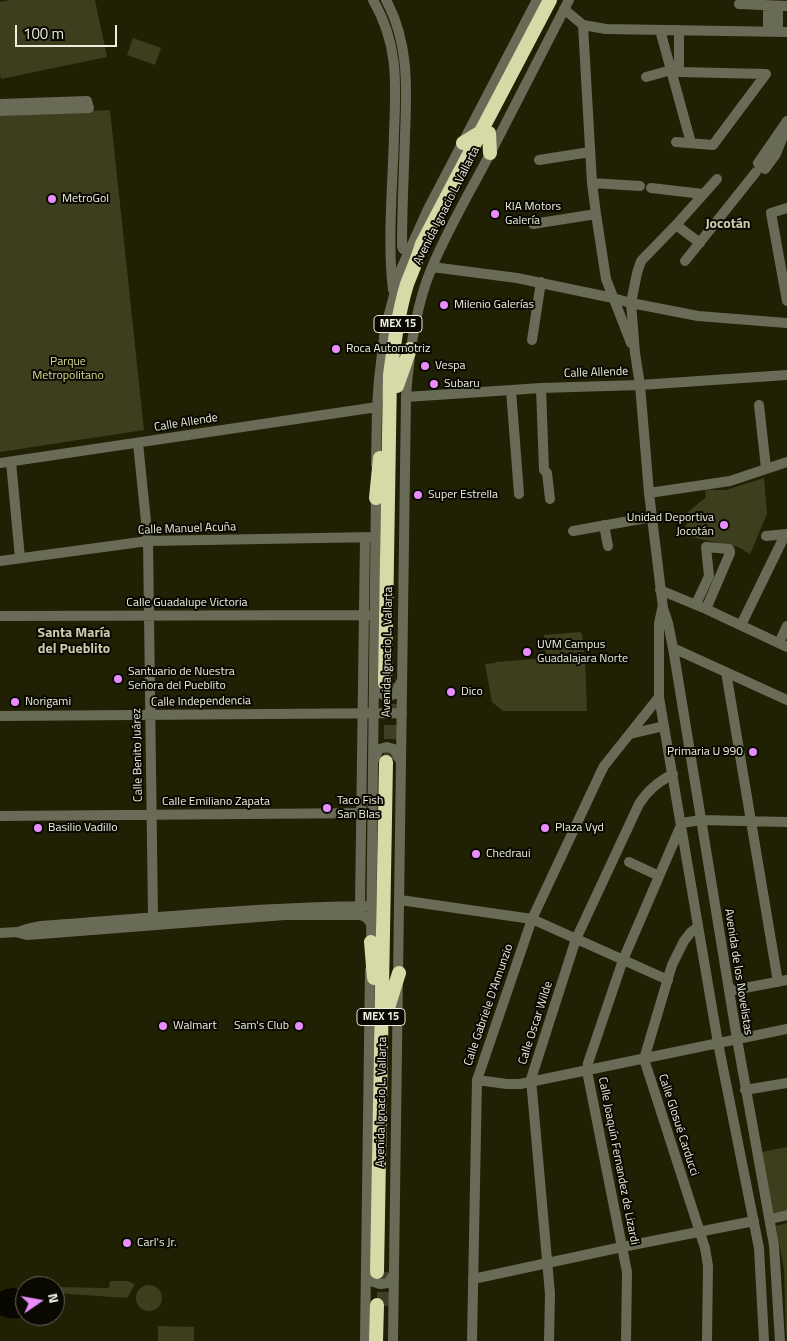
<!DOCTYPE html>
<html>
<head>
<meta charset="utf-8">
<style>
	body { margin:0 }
	#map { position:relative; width:787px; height:1341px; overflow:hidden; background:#202004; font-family:"Titillium Web",sans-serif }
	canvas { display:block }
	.north { position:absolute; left:15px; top:1276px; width:50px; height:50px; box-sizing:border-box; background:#090902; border:1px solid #64655a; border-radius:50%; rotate:78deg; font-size:14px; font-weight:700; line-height:20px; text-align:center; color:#edeedd }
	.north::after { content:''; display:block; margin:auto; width:18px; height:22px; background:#e98dfe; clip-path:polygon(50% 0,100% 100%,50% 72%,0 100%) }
	.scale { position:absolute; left:15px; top:25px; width:102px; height:22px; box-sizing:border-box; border:2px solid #edeedd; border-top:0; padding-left:6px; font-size:15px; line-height:18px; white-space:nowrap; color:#edeedd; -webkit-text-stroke:4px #090902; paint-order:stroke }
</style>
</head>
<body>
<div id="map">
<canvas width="787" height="1341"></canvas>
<div class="north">N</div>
<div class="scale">100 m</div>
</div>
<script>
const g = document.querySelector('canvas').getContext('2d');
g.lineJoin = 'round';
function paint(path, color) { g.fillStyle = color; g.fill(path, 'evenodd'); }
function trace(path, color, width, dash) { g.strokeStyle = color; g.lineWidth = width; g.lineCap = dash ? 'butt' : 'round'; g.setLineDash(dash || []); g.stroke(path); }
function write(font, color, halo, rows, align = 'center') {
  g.font = font + ' "Titillium Web",sans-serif'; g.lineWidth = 4; g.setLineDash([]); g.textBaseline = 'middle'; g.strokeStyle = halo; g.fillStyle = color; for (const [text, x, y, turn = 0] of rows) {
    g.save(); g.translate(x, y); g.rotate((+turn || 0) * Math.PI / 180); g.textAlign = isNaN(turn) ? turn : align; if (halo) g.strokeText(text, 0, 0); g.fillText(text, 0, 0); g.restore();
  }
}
paint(new Path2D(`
	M10,0H95L107,57L1,79L0,74V2Z
	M133,38L161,48L155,65L127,55Z
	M110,110L144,430L0,452V116Z
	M764,478L767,514L750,554L738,547L685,536L688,512L706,497L705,490H726Z
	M580,632L582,634L584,652L546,655L544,635Z
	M585,655L587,711H503L492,702L485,664L496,663V662Z
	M787,1147V1210L773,1213L761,1152Z
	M787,1223V1334H786L784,1269L776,1226Z
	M110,1281H127L135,1284L127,1298L55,1293V1287L109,1288Z
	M136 1298a13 13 0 1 1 26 0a13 13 0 1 1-26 0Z
	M158,1326L194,1327V1341H158Z`), '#3d3e1d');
paint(new Path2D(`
	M14,1288L25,1291V1316C16,1320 8,1319 0,1315V1292L6,1289Z`), '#080700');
trace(new Path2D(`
	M391,683V762
	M384,1306V1272`), '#3f3f25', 14, [14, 7]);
trace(new Path2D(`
	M373,0C399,45 396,84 394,133C393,184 387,240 393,290
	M386,0C409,42 407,88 405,135C404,172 402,209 402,246L403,249L409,252
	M739,4L787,6
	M564,9L583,25L606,29L787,32
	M583,25L592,183L596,214L606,279L631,343
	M660,30L691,143
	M768,32V6
	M778,32V6
	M679,72V30
	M646,77L671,70L679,72L766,74
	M0,104L87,101L89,108L0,111
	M787,121L758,163L765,169L776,154L787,126
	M676,142L713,145L766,74
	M539,160L590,152
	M717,179L676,225L641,261L637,273L631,303L635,353L640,385L649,493L663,608L668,623L673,648L737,1039L774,1245L780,1341
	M592,183L640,186
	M651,188L703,194
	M787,208L771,213L787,301
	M533,224L596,214
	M676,225L700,243
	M685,261L756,172
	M432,267L517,278L613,298L631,303L698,316L787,323
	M532,340L541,282
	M541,388L544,470L547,473L550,499
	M511,390L519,494
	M406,397L541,388L640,385L787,375
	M759,405L766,468
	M138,443L148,541L153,917
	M11,462L20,558
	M0,463L377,407
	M376,465L377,407L379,379L385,329L401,269L428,209L537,0
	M649,493L730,481L787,462
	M604,525L608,546
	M573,531L652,517
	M766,536L787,534
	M0,561L148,541L376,537
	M660,590L706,609L787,647
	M696,604L709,576L706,547L729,549L730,551V553L706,609
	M662,609L659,624V697L718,1043L759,1248L764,1341
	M0,616L375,615
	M741,625L785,535
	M779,643L787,626
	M673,648L787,700
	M726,672L778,982
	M376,683C380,694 383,699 395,694L401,682
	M0,716L402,713
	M630,734L664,726
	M374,760L379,749L387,747L394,749L400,760
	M0,816L372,813
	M629,862L659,876
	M400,900L532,919L668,980
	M360,906L365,537
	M698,927L691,932L684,941L672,965L644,1059L705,1248L708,1266L707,1341
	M0,933L18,932L27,929L41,926C150,918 260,907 370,906
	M19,933L27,935L41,934L284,915H361L367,918L371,924
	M371,948L376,492
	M729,991L787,980
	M477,1080L507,1084H520L787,1029
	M745,1090L787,1083
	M770,1219L787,1215
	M367,1274L371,1281L380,1284L388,1283L394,1274
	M473,1279L622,1247L754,1221
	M365,1341L370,970
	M393,1341L406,397C409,353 415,307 432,267C449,227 471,190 491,152C517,101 543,51 569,0
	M472,1341L477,1080L532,919L600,774L604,766L659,697
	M549,1341L550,1294L531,1079L576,939L639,804C648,790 658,782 673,774
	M626,1341L627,1272L587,1071L588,1063L623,960L682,823L701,820L787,822`), '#6a6b57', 10);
trace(new Path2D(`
	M489,133L490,153
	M463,143L481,132
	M397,386L410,349
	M376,498L380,458
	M385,683L390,375C394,345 398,314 407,284C412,271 418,258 422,244L550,0
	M371,942L374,978
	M388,1008L399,973
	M377,1272L386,762
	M376,1341L377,1305`), '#d7daa6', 14);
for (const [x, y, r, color] of [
	[52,199,5,"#e98dfe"],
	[495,214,5,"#e98dfe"],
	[444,305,5,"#e98dfe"],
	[336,349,5,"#e98dfe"],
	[425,366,5,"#e98dfe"],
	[434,384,5,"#e98dfe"],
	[418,495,5,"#e98dfe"],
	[724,525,5,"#e98dfe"],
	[527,652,5,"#e98dfe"],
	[118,679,5,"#e98dfe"],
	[451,692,5,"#e98dfe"],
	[15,702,5,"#e98dfe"],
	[753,752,5,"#e98dfe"],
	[327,808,5,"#e98dfe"],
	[38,828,5,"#e98dfe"],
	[545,828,5,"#e98dfe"],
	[476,854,5,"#e98dfe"],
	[163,1026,5,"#e98dfe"],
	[299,1026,5,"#e98dfe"],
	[127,1243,5,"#e98dfe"]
]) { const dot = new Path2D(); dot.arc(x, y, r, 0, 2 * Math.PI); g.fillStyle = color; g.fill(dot); trace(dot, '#090902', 2); }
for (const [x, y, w] of [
	[398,324,48],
	[381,1017,48]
]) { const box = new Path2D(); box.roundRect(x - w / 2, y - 8.5, w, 17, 4); g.fillStyle = '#090902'; g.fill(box); trace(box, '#edeedd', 1); }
write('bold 11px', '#edeedd', null, [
	["MEX 15",398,324],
	["MEX 15",381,1017]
]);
write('12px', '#edeedd', '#090902', [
	["MetroGol",62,199],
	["KIA Motors",505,207],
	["Galería",505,221],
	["Milenio Galerías",454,305],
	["Roca Automotriz",346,349],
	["Vespa",435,366],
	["Subaru",444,384],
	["Super Estrella",428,495],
	["Unidad Deportiva",714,518,"right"],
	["Jocotán",714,532,"right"],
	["UVM Campus",537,645],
	["Guadalajara Norte",537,659],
	["Santuario de Nuestra",128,672],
	["Señora del Pueblito",128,686],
	["Dico",461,692],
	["Norigami",25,702],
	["Primaria U 990",743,752,"right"],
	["Taco Fish",337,801],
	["San Blas",337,815],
	["Basilio Vadillo",48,828],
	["Plaza Vyd",555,828],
	["Chedraui",486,854],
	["Walmart",173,1026],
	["Sam's Club",289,1026,"right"],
	["Carl's Jr.",137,1243]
], 'left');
write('12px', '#edeedd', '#090902', [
	["Avenida Ignacio L. Vallarta",447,206,-63],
	["Calle Allende",596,373,-2],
	["Calle Allende",186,423,-9],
	["Calle Manuel Acuña",187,529,-2],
	["Calle Guadalupe Victoria",187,603],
	["Avenida Ignacio L. Vallarta",388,652,-89],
	["Calle Independencia",201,702,-1],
	["Calle Benito Juárez",138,755,-91],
	["Calle Emiliano Zapata",216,802],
	["Avenida de los Novelistas",738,972,81],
	["Calle Gabriele D'Annunzio",489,1005,-71],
	["Calle Oscar Wilde",536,1023,-72],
	["Avenida Ignacio L. Vallarta",382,1102,-89],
	["Calle Glosué Carducci",678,1125,72],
	["Calle Joaquín Fernandez de Lizardi",618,1161,79]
]);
write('12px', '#dadd90', '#090902', [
	["Parque",68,362],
	["Metropolitano",68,376]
]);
write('bold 14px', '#caccab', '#090902', [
	["Jocotán",728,225],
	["Santa María",74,634],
	["del Pueblito",74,650]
]);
</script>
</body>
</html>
